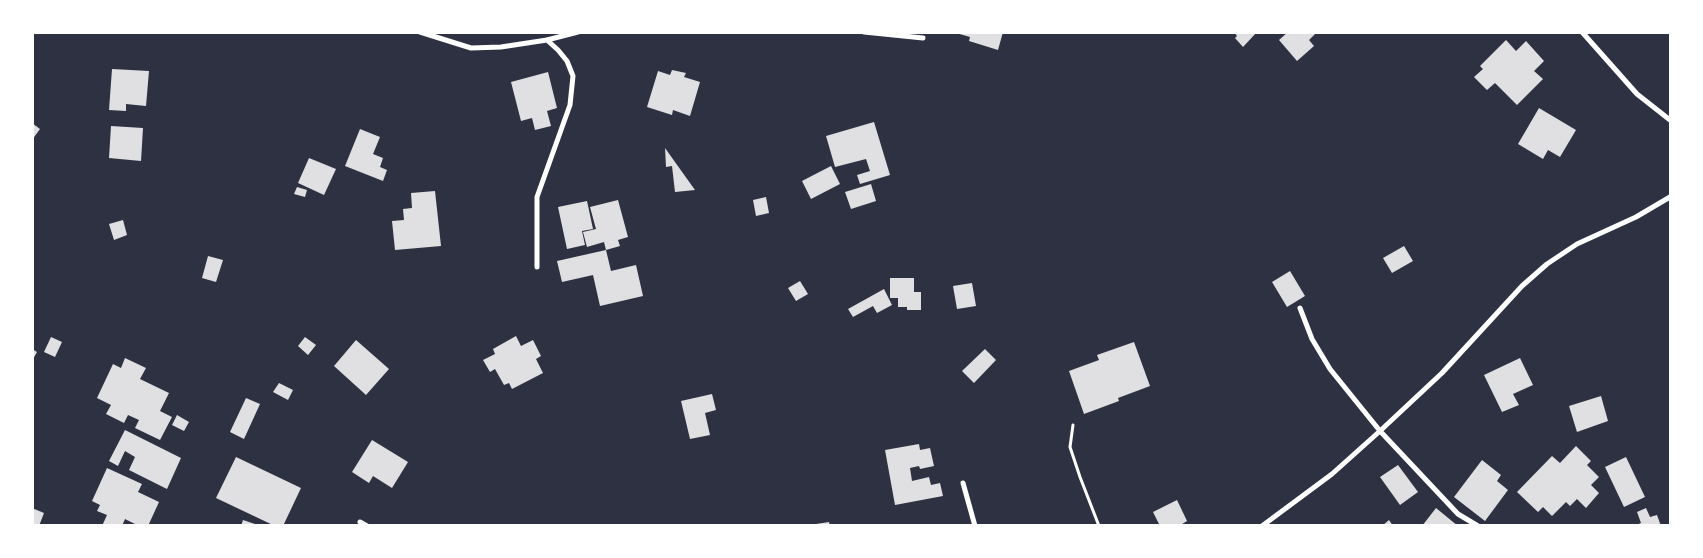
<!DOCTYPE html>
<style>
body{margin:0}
#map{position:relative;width:1703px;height:558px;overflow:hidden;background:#2d3142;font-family:Montserrat,sans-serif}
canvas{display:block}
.frame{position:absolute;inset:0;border:34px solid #fff;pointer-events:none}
</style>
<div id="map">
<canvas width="1703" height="558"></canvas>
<div class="frame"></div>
</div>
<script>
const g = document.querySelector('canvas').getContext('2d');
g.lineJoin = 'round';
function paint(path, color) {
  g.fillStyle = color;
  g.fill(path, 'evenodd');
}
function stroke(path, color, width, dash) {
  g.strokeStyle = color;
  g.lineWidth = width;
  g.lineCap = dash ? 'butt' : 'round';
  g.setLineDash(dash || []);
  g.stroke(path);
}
paint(new Path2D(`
 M1003 32 998 50 969 41 970 37 956 33Z
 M1234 32H1257L1243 47 1235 38 1237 36Z
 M1288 32H1314L1315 34 1309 40 1314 46 1297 61 1279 40Z
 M1506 40 1516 51 1526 41 1544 61 1534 71 1543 79 1517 105 1495 83 1487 90 1474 77 1483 69 1480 66Z
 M112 69 149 71 146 106 126 104V111L109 110Z
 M672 70 686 73 684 77 700 82 690 116 673 110 672 115 647 107 658 71 670 75Z
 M548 72 557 108 547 111 551 126 535 130 532 118 521 121 511 82Z
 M1539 108 1576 130 1560 157 1548 150 1543 159 1518 144Z
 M874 122 890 175 860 184 857 175 870 171 866 159 835 167 826 136Z
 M32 123 40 129 32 140Z
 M111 126 143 128 141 161 109 158Z
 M360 129 380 137 373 154 383 158 380 167 387 170 383 181 345 166Z
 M665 148 695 190 675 192 672 166 666 167Z
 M309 158 336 169 324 195 298 183Z
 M831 166 840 184 811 199 802 181Z
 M871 184 876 201 851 209 845 192Z
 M297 187 307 190 305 197 294 194Z
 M435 191 441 246 395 250 392 221 404 220 403 209 412 208 411 193Z
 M766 197 769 213 756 216 753 200Z
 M618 200 628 237 618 240 620 246 606 250 604 242 587 247 583 232 596 229 590 207Z
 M587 201 593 229 582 231 585 245 567 249 558 207Z
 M123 220 127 235 114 240 109 224Z
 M1404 246 1413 261 1392 273 1383 258Z
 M606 250 611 271 636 265 643 296 600 306 593 275 562 282 557 261Z
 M208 256 223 260 216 282 202 278Z
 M1290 271 1305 296 1287 307 1272 282Z
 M890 278H914V292H921V310H907V307H898V298H890Z
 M800 281 808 294 796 301 788 288Z
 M972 283 976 306 957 309 953 286Z
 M884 289 892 305 877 313 873 306 853 317 848 309Z
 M516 336 521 346 533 340 541 356 536 359 543 373 512 389 509 383 504 385 495 369 490 372 483 360 495 354 493 349Z
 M51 337 62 342 55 357 44 352Z
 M305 337 316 345 308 355 298 346Z
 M356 340 389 369 366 395 334 366Z
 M1134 342 1150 386 1118 398 1119 401 1084 414 1069 371 1099 360 1097 355Z
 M32 349 37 352 32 361Z
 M985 349 996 360 974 383 962 371Z
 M125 358 146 368 140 379 169 393 160 411 172 417 160 440 135 428 139 420 128 415 124 423 106 414 111 405 97 398 113 364 121 368Z
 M1520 358 1533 385 1513 394 1519 405 1502 412 1484 375Z
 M279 383 293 390 288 400 273 392Z
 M712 394 716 410 705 413 710 435 690 439 681 401Z
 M1601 396 1608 421 1577 432 1569 406Z
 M246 398 260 404 244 439 230 432Z
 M177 415 189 422 184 431 172 425Z
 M125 430 181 458 167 489 129 470 135 457 125 451 118 466 109 461Z
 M372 440 408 462 392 488 373 476 369 483 352 472Z
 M919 444 920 450 930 448 934 466 920 469 919 466 910 468 912 481 929 477 931 485 940 483 943 496 895 505 885 450Z
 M1576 446 1591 461 1587 465 1599 477 1591 485 1599 493 1586 508 1577 499 1570 506 1566 502 1552 516 1543 507 1538 512 1517 492 1552 456 1560 463Z
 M236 457 301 488 283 526H275L216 498Z
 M1626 457 1645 497 1624 507 1605 467Z
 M1482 460 1501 475 1497 481 1508 490 1485 521 1454 497Z
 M1398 465 1418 492 1400 505 1380 477Z
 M107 468 142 484 138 492 159 502 148 526H139L125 519 122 526H102L107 515 97 511 100 505 92 501Z
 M1177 500 1187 521 1179 526H1160L1153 512Z
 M32 508 44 513 39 526H32Z
 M1436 508 1458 526H1422Z
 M1646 508 1650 517 1657 515 1661 526H1634L1641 523 1637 512Z
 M243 520 258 525V526H241Z
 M1389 520 1393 526H1382Z
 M829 522 830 526H816V524Z`), '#e0e0e3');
stroke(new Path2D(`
 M1073 425 1070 447 1080 477 1099 526`), '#fff', 3);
stroke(new Path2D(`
 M420 32 471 48 501 47 547 40 578 32
 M864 32 923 38
 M1582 32 1637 94 1670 120
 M537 267V197L570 105 573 76 567 61 558 50 547 40
 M1300 308 1312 339 1330 369 1380 431 1458 514 1478 526
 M963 483 975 526
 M360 522 367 526
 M1262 526 1332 474 1380 431 1442 373 1522 286 1547 264 1577 244 1636 217 1670 197`), '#fff', 5);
</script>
